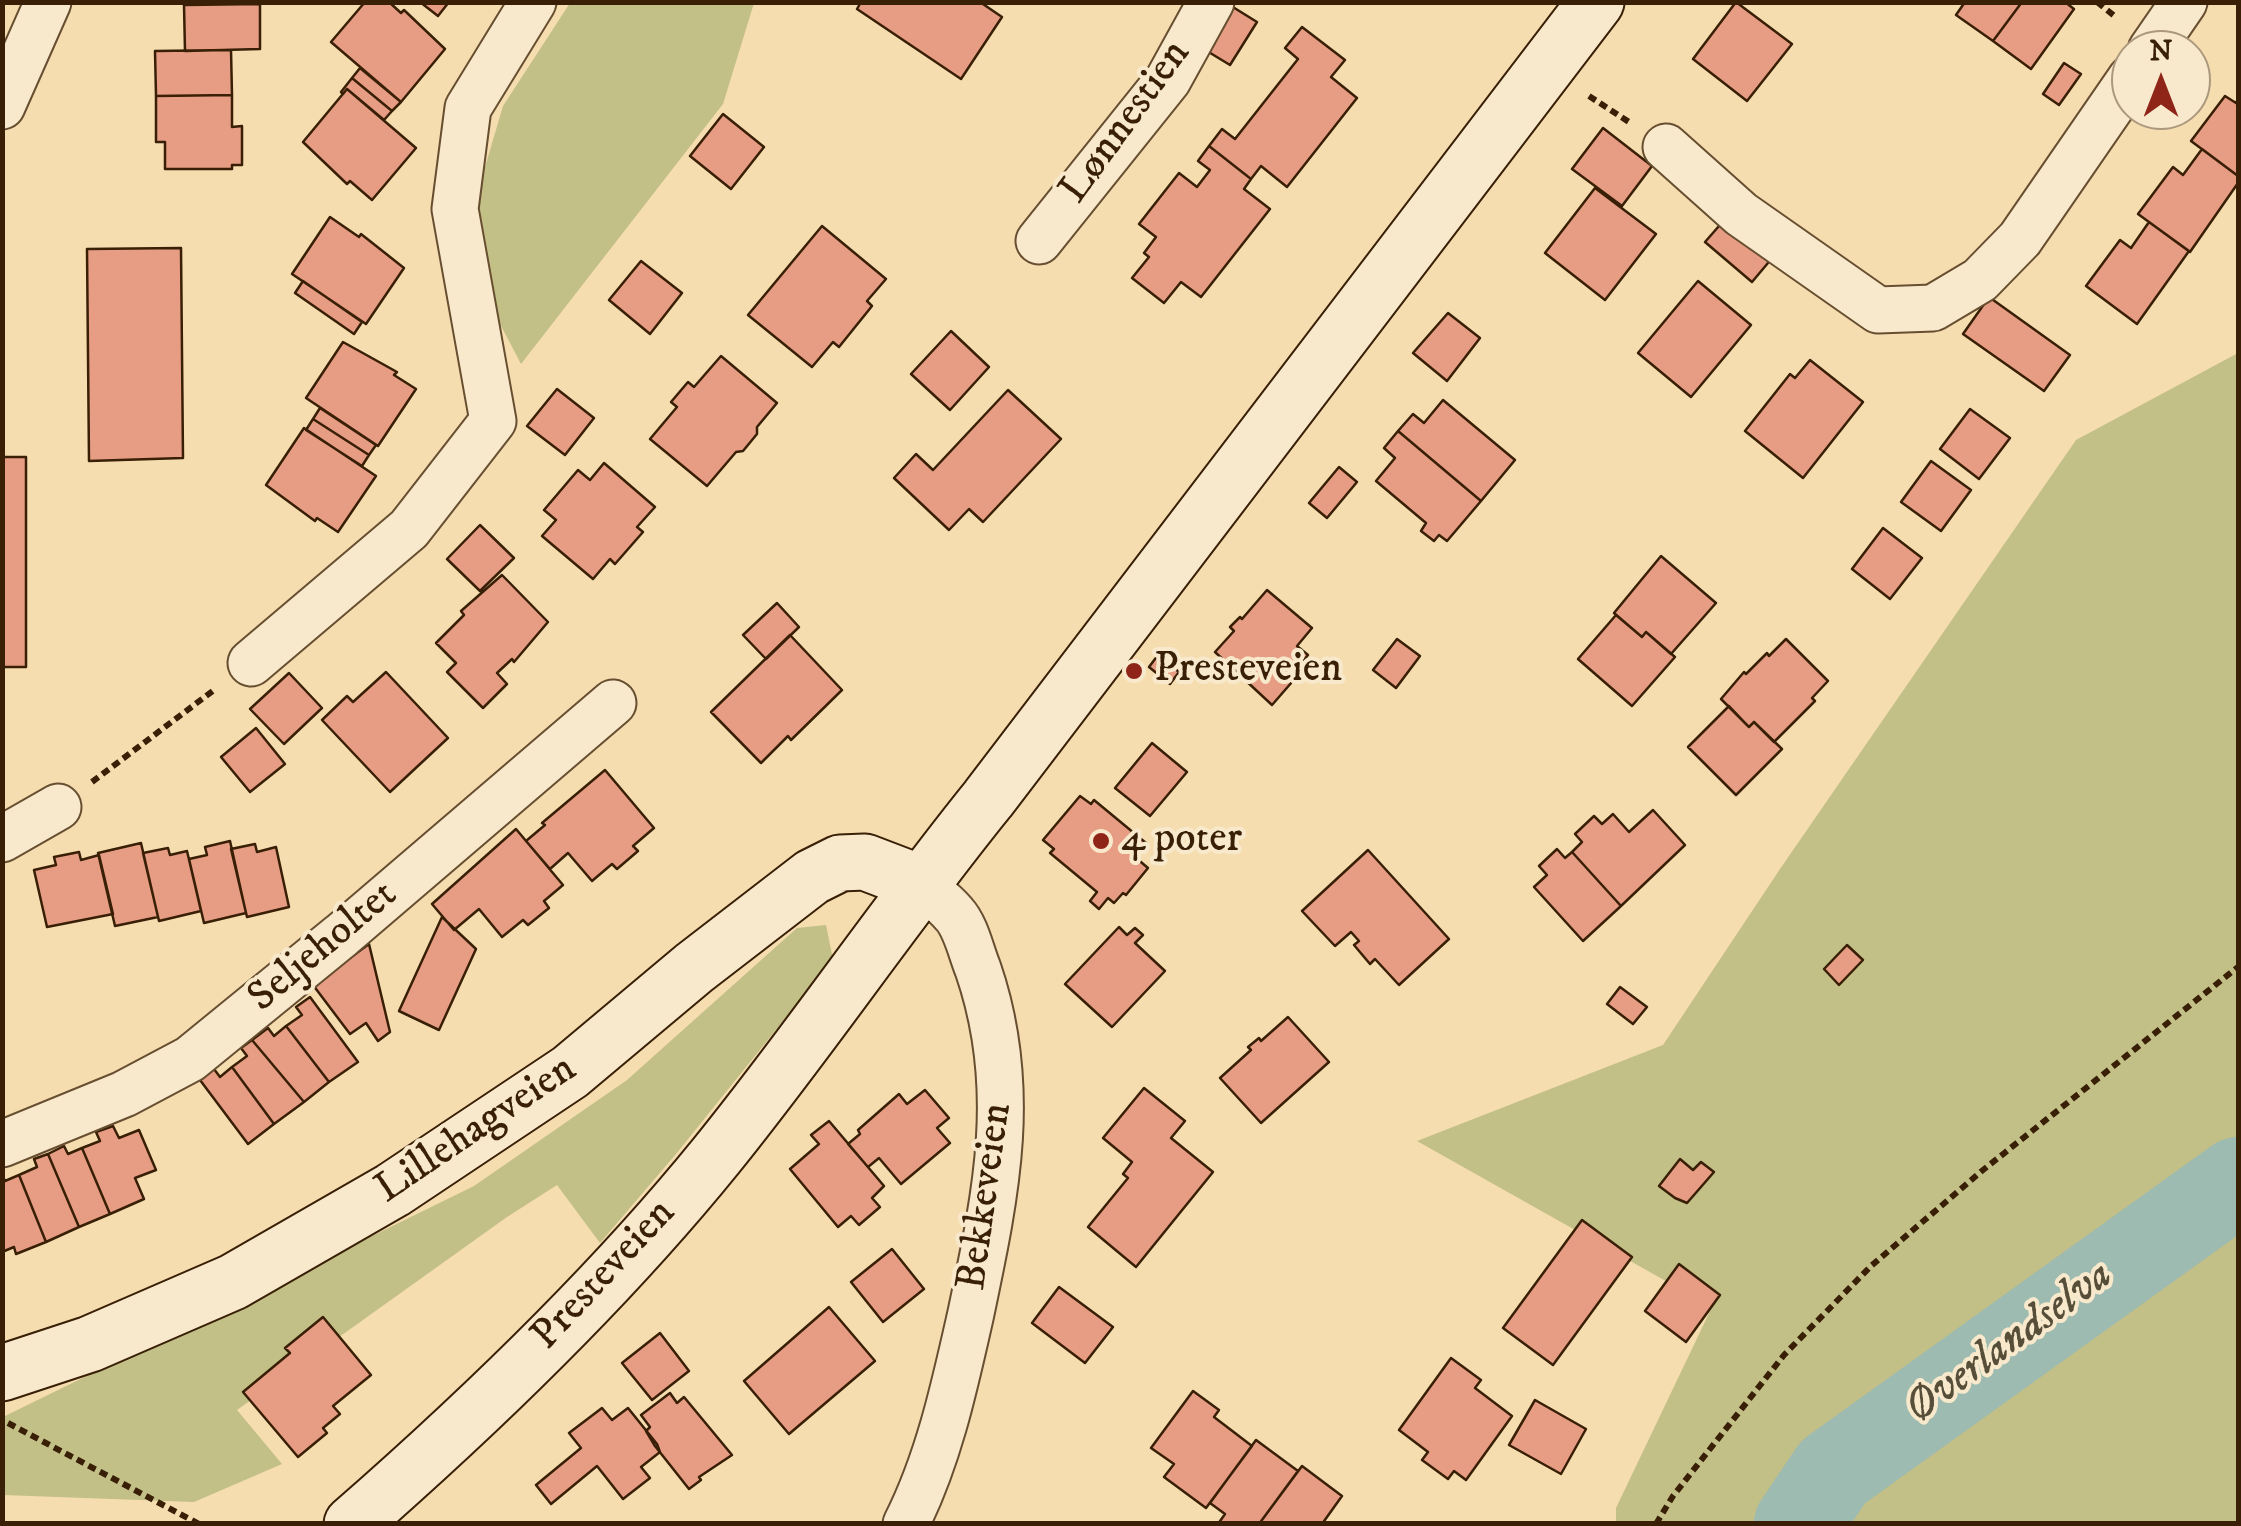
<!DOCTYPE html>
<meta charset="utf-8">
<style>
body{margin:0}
#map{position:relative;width:2241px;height:1526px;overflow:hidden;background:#f5ddb0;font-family:"IM FELL DW Pica",serif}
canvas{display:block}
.frame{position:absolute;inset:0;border:5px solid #381f06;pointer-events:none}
.north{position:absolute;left:2111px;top:30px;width:100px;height:100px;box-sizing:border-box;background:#f8e9cc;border:2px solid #ab987d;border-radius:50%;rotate:0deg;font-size:28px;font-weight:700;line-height:40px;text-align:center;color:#381f06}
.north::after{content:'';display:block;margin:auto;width:35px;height:45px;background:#8f2418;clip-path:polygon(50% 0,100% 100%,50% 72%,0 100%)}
</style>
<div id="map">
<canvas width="2241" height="1526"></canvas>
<div class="frame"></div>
<div class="north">N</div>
</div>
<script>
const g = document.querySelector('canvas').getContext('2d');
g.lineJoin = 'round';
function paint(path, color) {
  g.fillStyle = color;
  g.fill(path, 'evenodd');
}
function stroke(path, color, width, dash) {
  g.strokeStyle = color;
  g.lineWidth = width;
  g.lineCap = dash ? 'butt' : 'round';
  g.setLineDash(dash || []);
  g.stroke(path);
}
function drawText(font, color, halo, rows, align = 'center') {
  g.font = font + ' "IM FELL DW Pica",serif';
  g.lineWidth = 8;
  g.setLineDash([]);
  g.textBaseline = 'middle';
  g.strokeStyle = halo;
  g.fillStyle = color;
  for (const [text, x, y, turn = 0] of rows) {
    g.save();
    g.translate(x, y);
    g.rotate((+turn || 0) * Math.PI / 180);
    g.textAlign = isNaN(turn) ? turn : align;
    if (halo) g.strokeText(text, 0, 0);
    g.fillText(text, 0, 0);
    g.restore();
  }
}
paint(new Path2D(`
 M570 3H754L723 104 521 364 488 301 475 201 503 106Z
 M2238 353V1523H1616V1508L1712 1307 1417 1141 1663 1045 1780 869 2076 440Z
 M826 925 833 959 676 1154 600 1243 557 1185 507 1217 237 1410 282 1464 194 1502 3 1495V1417L474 1186 627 1080 797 928Z`), '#c2bf87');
stroke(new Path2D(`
 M1798 1524 1833 1472 2238 1181`), '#9dbbb0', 88);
const building = new Path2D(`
 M184 2H260V4L184 5Z
 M365 2H389L401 13 404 10 445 49 401 102 331 42Z
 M420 2H449L438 16Z
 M861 2H980L1002 17 961 79 857 9Z
 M1736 2 1792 44 1747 101 1693 59Z
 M1965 2H2022L1993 41 1956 15Z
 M2022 2H2065L2074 9 2031 69 1993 41Z
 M260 4V49L185 51 184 5Z
 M1228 4 1257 22 1230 65 1202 48Z
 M1302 27 1345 60 1331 77 1357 98 1287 187 1261 166 1251 179 1209 146 1222 129 1235 139 1298 59 1285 48Z
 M231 50 232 95 156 96 155 51Z
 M2064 63 2081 74 2059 105 2043 94Z
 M360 68 401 102 392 111 352 78Z
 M352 78 392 111 384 120 347 89 343 94 341 92Z
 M347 89 416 148 372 200 350 181 347 184 303 142Z
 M232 95V127L242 126V165H232V169H165V142H156V96Z
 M2225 96 2236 103 2238 99V176L2191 141Z
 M723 114 764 147 731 189 690 156Z
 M1603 128 1652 166 1622 206 1572 169Z
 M1209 146 1251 179 1244 189 1270 209 1201 297 1181 282 1164 303 1132 278 1149 257 1144 253 1156 237 1139 224 1179 173 1197 187 1210 170 1198 161Z
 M2202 149 2238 176V183L2190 252 2138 214 2173 167 2183 175Z
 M1595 188 1656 234 1605 300 1545 253Z
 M330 217 359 237 361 234 404 268 366 324 292 274Z
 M1726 218 1773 257 1752 282 1705 242Z
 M2149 222 2189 251 2137 324 2086 286 2120 240 2131 248Z
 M822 226 886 279 867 301 872 306 839 347 833 342 812 367 748 315Z
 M181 248 183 458 89 461 87 249Z
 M641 261 682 293 650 334 609 300Z
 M303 281 362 322 354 334 295 293Z
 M1698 281 1751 325 1691 397 1638 353Z
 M1989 297 2070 355 2044 391 1963 334Z
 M1448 313 1480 338 1447 381 1413 353Z
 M951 331 989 367 950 410 911 374Z
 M343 342 397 372 394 375 416 389 378 446 306 398Z
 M721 356 777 403 757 427V434L743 451 736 452 707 486 650 439 677 407 671 402 688 382 694 387Z
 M1810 360 1863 402 1803 478 1745 431 1790 374 1795 378Z
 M557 389 594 418 565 455 527 426Z
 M1008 390 1061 439 983 522 969 509 949 530 894 478 916 454 933 470Z
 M1443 400 1515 460 1481 501 1398 431 1413 414 1424 423Z
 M320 408 376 445 369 455 313 419Z
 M1970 409 2010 438 1979 479 1940 449Z
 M313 419 369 455 362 466 306 430Z
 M304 428 376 476 338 532 317 518 315 521 266 485Z
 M1398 431 1481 501 1447 541 1439 535 1434 541 1421 531 1426 523 1376 481 1395 458 1384 448Z
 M2 457H26V667H2Z
 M1931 461 1971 490 1941 531 1901 502Z
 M604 463 655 507 637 527 643 532 615 564 610 559 593 579 542 536 556 520 544 510 578 470 590 480Z
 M1339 467 1357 482 1327 518 1309 503Z
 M480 525 514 558 480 591 447 559Z
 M1883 528 1922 558 1890 599 1852 569Z
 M1661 556 1716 603 1671 654 1646 632 1642 637 1614 613Z
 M502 575 548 622 514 662 512 659 497 673 507 684 483 708 447 672 456 663 436 643 464 615 461 611Z
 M1267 590 1312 628 1297 646 1308 655 1288 679 1292 682 1272 705 1215 652 1234 631 1230 627 1240 617 1242 619Z
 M777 603 799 627 766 659 743 635Z
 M1616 615 1642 637 1646 632 1675 657 1632 706 1578 659Z
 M790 635 842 690 791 740 788 736 761 763 711 712Z
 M1397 639 1420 656 1396 688 1373 670Z
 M1786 639 1828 681 1812 698 1815 701 1774 742 1754 722 1749 727 1721 699 1744 672 1746 674 1767 653 1769 656Z
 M1158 655 1179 672 1170 684 1149 667Z
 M386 672 448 738 390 792 322 720 347 696 353 702Z
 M289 673 322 708 284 744 250 709Z
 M1729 706 1749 727 1754 722 1782 749 1736 795 1688 747Z
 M256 728 285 764 250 792 221 757Z
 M1152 743 1187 772 1150 816 1115 788Z
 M605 770 654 828 633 846 638 851 617 869 612 864 592 881 568 853 550 869 526 841 545 825 542 823Z
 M1080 796 1091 804 1094 800 1146 843 1135 857 1148 868 1126 895 1123 893 1114 903 1108 898 1099 909 1090 901 1097 892 1050 853 1054 849 1043 840Z
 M1653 810 1685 845 1621 906 1572 852 1582 842 1575 834 1594 816 1602 824 1613 814 1629 832Z
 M516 829 563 885 544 901 549 908 528 925 523 920 502 937 479 909 454 930 432 904Z
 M230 841 246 913 204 923 189 859 207 855 205 847Z
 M141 843 158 917 115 926 98 853Z
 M255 844 257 852 276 847 289 907 247 917 231 849Z
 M168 848 170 855 187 851 201 911 159 921 143 853Z
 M1557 849 1565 858 1572 852 1621 906 1583 941 1534 887 1547 875 1539 866Z
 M1368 850 1449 939 1399 985 1375 959 1370 964 1354 945 1359 941 1351 932 1335 946 1302 911Z
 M79 852 81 860 99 855 113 914 47 927 34 870 56 865 54 857Z
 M442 917 476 949 439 1030 399 1011Z
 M1119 927 1127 935 1135 928 1143 935 1135 943 1165 971 1112 1027 1065 984Z
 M369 944 390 1032 378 1041 366 1023 350 1034 313 985Z
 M1847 945 1863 960 1839 985 1824 969Z
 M1620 987 1647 1007 1633 1024 1607 1004Z
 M310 997 358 1062 329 1082 286 1026 302 1015 296 1007Z
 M1288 1017 1329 1062 1261 1123 1220 1078 1251 1050 1248 1047 1259 1038 1261 1041Z
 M286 1026 329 1082 304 1102 252 1040 268 1028 274 1036Z
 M252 1040 304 1102 274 1124 232 1067 247 1056 241 1048Z
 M232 1067 274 1124 248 1144 200 1080 214 1069 220 1077Z
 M1144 1088 1185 1121 1171 1138 1213 1172 1136 1267 1088 1227 1128 1178 1123 1174 1132 1162 1103 1138Z
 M925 1090 949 1118 937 1128 950 1143 901 1184 879 1158 868 1167 848 1144 860 1134 858 1130 899 1094 907 1104Z
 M829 1121 884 1186 872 1198 880 1207 859 1225 851 1216 838 1227 790 1169 819 1144 811 1135Z
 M113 1126 119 1138 139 1130 156 1170 135 1178 144 1199 110 1214 82 1148 100 1141 96 1132Z
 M64 1146 68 1154 82 1148 110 1214 79 1227 48 1154Z
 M48 1154 79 1227 46 1242 19 1175 37 1167 34 1159Z
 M1680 1159 1693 1170 1701 1162 1714 1172 1687 1203 1675 1198 1659 1186Z
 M2 1175 5 1181 19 1175 46 1242 16 1254 14 1247 2 1252Z
 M1582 1220 1632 1257 1553 1365 1503 1328Z
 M892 1249 924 1289 883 1322 851 1282Z
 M1679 1264 1720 1295 1686 1342 1645 1311Z
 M1059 1287 1113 1327 1085 1363 1032 1323Z
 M829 1307 875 1361 789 1434 744 1381Z
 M323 1317 371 1375 333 1406 340 1414 323 1428 327 1433 298 1457 243 1392 290 1353 285 1348Z
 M660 1333 689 1371 652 1400 622 1363Z
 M1451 1358 1481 1380 1475 1388 1512 1416 1466 1480 1454 1471 1448 1479 1422 1460 1428 1452 1399 1430Z
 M1193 1391 1219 1410 1214 1417 1252 1446 1206 1508 1164 1477 1174 1464 1151 1448Z
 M670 1393 677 1403 684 1397 732 1455 699 1477 701 1480 689 1489 655 1446 646 1431 650 1427 641 1415Z
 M1535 1400 1586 1429 1561 1474 1509 1445Z
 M602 1408 612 1420 628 1408 657 1444 660 1452 641 1467 650 1478 623 1499 597 1466 551 1504 536 1485 581 1448 569 1433Z
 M1256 1440 1298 1471 1259 1524H1218L1225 1514 1210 1503Z
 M1302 1466 1342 1496 1322 1524H1259Z`);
paint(building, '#e69d83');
stroke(building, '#381f06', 2.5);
const street = new Path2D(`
 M2151 50 2184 2
 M2 106 48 2
 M1666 147 1741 214 1878 310 1933 308 1980 280 2020 239 2131 78
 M1039 241 1168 80 1211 2
 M251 663 409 529 493 421 455 209 468 108 533 2
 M2 839 58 807
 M2 1144 124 1094 190 1059 342 935 613 703
 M906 1524C939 1459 955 1384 971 1313 996 1194 1019 1088 978 969 971 952 966 927 954 914 944 902 931 893 920 883`);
const secondary = new Path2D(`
 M2 1373 90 1344 233 1282 393 1190 570 1072 694 968 812 877 840 863 865 862 920 883
 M352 1524C480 1412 609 1288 716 1156 810 1040 894 915 988 799L1596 2`);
stroke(street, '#674e30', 49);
stroke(secondary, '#381f06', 59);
stroke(new Path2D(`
 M2097 2 2117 18
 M1589 96 1629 122
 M92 782 214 690
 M8 1423 199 1524
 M1656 1524 1673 1496 1784 1355 1871 1266 1983 1170 2238 967`), '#381f06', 6, [8, 5]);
stroke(street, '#f8e9cc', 45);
stroke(secondary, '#f8e9cc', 55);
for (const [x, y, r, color] of [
 [1134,671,10,"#8f2418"],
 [1101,841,10,"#8f2418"]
]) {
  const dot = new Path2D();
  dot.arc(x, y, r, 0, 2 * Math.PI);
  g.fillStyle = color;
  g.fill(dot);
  stroke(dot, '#f8e9cc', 4);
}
drawText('42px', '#381f06', '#f8e9cc', [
 ["Lønnestien",1127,123,-54],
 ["Seljeholtet",324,948,-40],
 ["Lillehagveien",477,1131,-34],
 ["Bekkeveien",987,1197,-82],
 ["Presteveien",605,1276,-47]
]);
drawText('42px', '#381f06', '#f8e9cc', [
 ["Presteveien",1154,671],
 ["4 poter",1121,841]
], 'left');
drawText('italic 45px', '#564e39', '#f8e9cc', [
 ["Øverlandselva",2010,1344,-36]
]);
</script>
